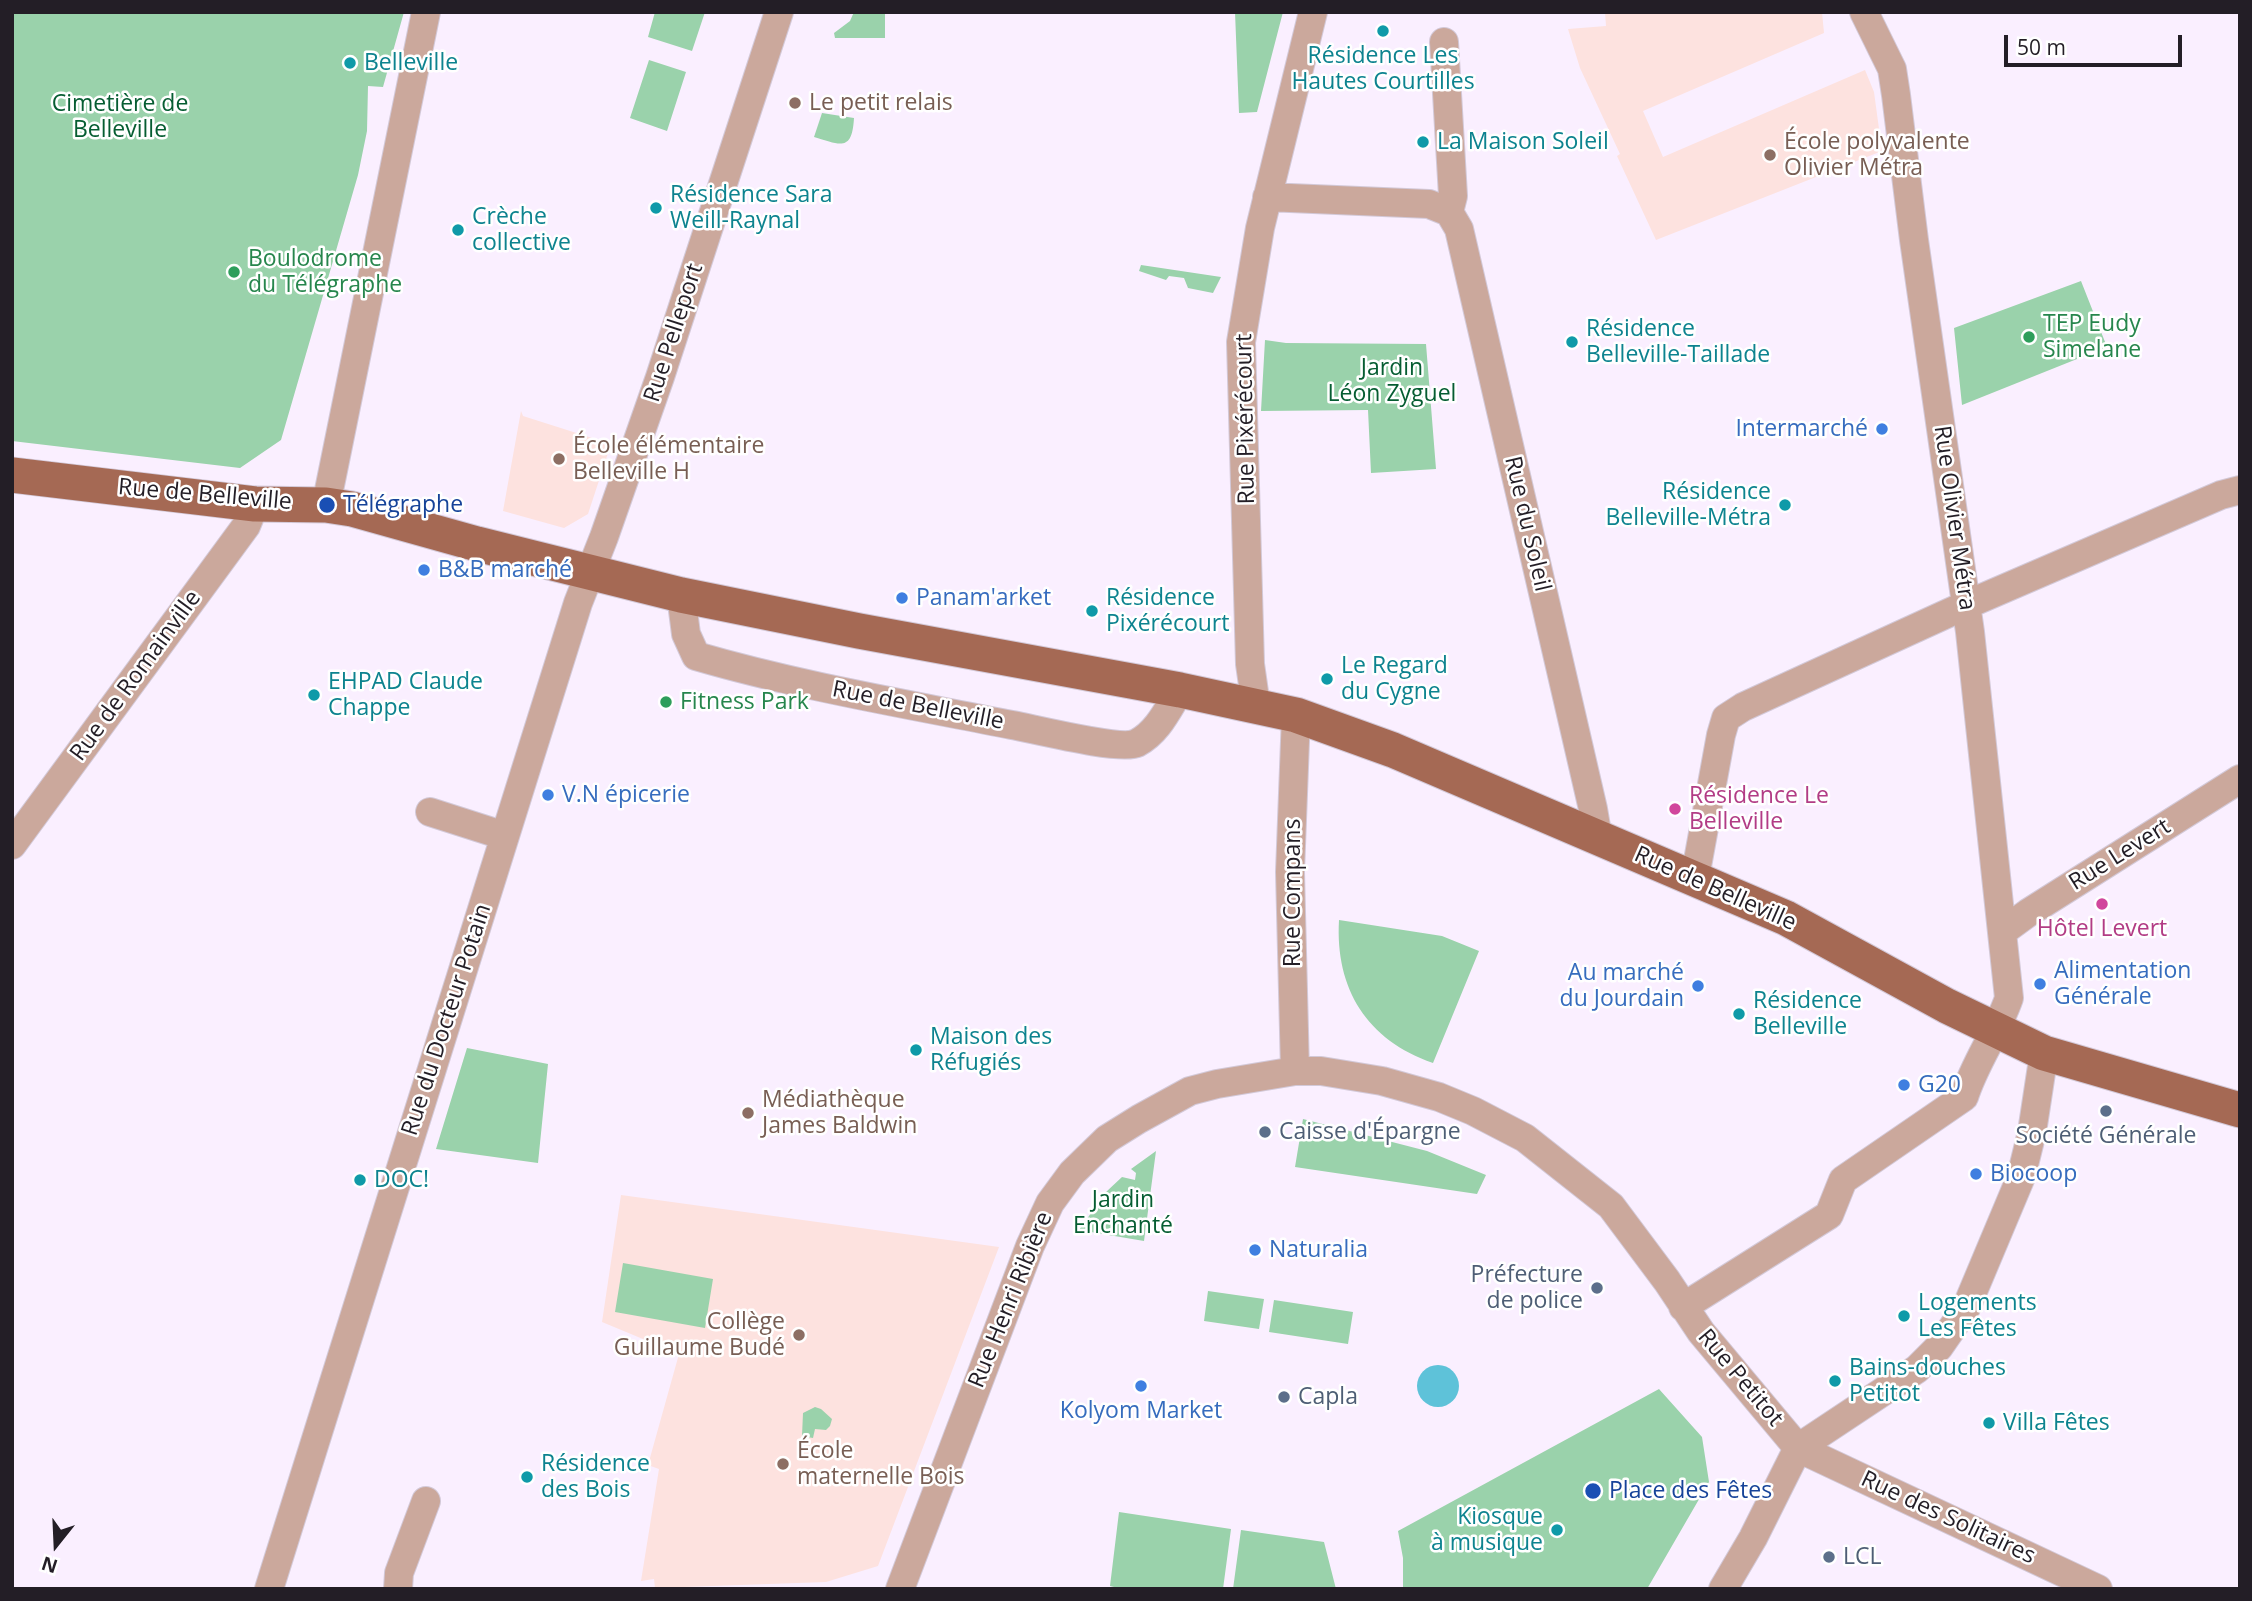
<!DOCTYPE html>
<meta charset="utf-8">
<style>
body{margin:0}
#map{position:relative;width:2252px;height:1601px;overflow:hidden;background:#faefff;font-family:"Open Sans",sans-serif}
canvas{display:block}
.frame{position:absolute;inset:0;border:14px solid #231e26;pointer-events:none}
.north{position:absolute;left:21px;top:1510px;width:70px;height:70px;-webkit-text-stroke:5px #fff;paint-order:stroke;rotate:198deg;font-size:19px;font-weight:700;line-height:28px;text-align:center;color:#231e26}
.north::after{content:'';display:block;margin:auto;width:24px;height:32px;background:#231e26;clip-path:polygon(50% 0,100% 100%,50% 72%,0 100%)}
.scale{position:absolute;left:2004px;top:35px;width:178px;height:32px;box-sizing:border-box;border:4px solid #231e26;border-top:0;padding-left:9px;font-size:21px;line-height:24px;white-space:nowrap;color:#231e26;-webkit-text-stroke:5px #fff;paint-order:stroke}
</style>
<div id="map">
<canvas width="2252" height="1601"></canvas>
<div class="frame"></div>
<div class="north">N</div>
<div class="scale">50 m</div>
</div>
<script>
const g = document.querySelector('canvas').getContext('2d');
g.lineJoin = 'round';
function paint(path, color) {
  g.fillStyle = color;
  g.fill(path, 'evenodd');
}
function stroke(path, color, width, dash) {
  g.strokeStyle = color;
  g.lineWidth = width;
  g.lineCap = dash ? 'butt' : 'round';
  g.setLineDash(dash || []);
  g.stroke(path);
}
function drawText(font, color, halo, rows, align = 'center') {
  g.font = font + ' "Open Sans",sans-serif';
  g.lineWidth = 5;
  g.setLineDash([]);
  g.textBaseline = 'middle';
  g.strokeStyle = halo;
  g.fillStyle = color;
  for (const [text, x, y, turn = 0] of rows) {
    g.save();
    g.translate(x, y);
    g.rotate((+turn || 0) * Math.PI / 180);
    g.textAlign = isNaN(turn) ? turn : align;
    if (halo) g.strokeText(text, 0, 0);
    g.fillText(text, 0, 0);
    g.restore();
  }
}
paint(new Path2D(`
 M1605 12H1822L1824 33 1643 111 1663 157 1865 70 1874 92 1882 151 1656 240 1617 156 1620 154 1580 68 1568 29 1606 26Z
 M521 411 523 416 611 444 588 514 564 528 503 511Z
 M621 1195 999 1247 878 1566 826 1582 655 1588 654 1579 641 1581 659 1469 648 1465 679 1354 602 1322Z`), '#fde2df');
paint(new Path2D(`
 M12 12H404L383 87 368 86 367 131 358 175 281 440 240 468 12 441Z
 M655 12H705L692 51 648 37Z
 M854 12H885V38H835L834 33 850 21Z
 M1235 12H1283L1257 112 1239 113Z
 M649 60 686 72 667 131 630 118Z
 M822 113 854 118C852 152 841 145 814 137Z
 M1141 265 1221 277 1213 293 1188 288 1184 278 1169 276 1166 280 1139 271Z
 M2081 281 2107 347 1962 405 1954 328Z
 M1265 340 1286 343 1426 344 1436 469 1371 473 1368 410 1261 411Z
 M1339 920 1442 936 1479 951 1433 1063C1367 1040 1335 989 1339 920Z
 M467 1048 548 1064 538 1163 436 1149Z
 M1303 1119 1427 1151 1486 1175 1477 1194 1295 1167Z
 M1156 1151 1144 1241 1079 1230 1106 1192 1122 1177 1135 1180 1136 1173 1131 1169Z
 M623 1263 713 1279 705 1328 615 1312Z
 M1208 1291 1264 1299 1259 1329 1204 1321Z
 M1274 1300 1353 1312 1348 1344 1269 1332Z
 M1659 1389 1702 1437 1709 1482 1647 1589H1403V1558L1398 1531Z
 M815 1407 821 1409 832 1419 830 1426 826 1430 815 1429 813 1438 802 1436 803 1413Z
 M1119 1512 1231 1529 1223 1589H1122L1110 1586Z
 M1241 1530 1324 1542 1336 1589H1233Z`), '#9ad2ab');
paint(new Path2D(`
 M1417 1386a21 21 0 1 1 42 0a21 21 0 1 1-42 0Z`), '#5ec2d9');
const minor = new Path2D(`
 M1444 42 1453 196 1449 212
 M1267 197 1429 204 1449 212 1459 229 1593 809 1598 838
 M326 505 426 12
 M681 595 686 634 696 656C799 686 906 704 1012 725 1034 729 1121 751 1137 743 1158 732 1168 709 1180 690
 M1256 706 1250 664 1241 342 1260 228 1313 12
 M430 812 505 836
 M12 845 246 526 255 504
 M1695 877 1721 735 1726 718 1743 707 1966 605 2221 495 2240 490
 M2002 932 2028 913 2240 779
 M1295 1071 1290 872 1296 715
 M1683 1307 1829 1215 1843 1180 1964 1097C1975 1062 1997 1033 2009 998L1970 632 1914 240 1896 95 1892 69 1864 12
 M269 1589 578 603 604 537 660 377 779 12
 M398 1589 399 1573 426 1501
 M900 1589 1030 1246 1050 1203 1072 1173 1107 1139 1139 1119 1190 1091 1217 1084 1295 1071H1321L1382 1081 1439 1097 1473 1111 1525 1138 1611 1206 1667 1281 1701 1332 1798 1448 2098 1589
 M1723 1589 1753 1538 1798 1448 1917 1369 1939 1347 1966 1308 2021 1177 2032 1132 2044 1053`);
const major = new Path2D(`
 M12 475 255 504 326 505 352 509 477 544 681 595 859 631 1180 690 1296 715 1393 750 1786 918 1947 1006 2044 1053 2240 1110`);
stroke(minor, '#d3c9d8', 30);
stroke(major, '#d3c9d8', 37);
stroke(minor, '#cba89c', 28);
stroke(major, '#a56954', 35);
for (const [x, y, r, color] of [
 [1383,31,7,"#0f9aa8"],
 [350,63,7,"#0f9aa8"],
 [795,103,7,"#8d6e63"],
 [1423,142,7,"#0f9aa8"],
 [1770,155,7,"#8d6e63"],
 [656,208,7,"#0f9aa8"],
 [458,230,7,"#0f9aa8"],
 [234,272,7,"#2e9e5b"],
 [2029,337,7,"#2e9e5b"],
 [1572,342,7,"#0f9aa8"],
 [1882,429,7,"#3f7fe0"],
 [559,459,7,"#8d6e63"],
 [327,505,9,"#1a4fb4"],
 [1785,505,7,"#0f9aa8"],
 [424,570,7,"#3f7fe0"],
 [902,598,7,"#3f7fe0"],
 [1092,611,7,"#0f9aa8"],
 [1327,679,7,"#0f9aa8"],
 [314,695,7,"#0f9aa8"],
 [666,702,7,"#2e9e5b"],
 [548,795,7,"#3f7fe0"],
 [1675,809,7,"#d1479c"],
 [2102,904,7,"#d1479c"],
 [2040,984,7,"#3f7fe0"],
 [1698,986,7,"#3f7fe0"],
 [1739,1014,7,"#0f9aa8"],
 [916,1050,7,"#0f9aa8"],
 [1904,1085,7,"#3f7fe0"],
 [2106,1111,7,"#5c6f8a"],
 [748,1113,7,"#8d6e63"],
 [1265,1132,7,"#5c6f8a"],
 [1976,1174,7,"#3f7fe0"],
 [360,1180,7,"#0f9aa8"],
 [1255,1250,7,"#3f7fe0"],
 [1597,1288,7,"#5c6f8a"],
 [1904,1316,7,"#0f9aa8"],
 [799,1335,7,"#8d6e63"],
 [1835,1381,7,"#0f9aa8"],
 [1141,1386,7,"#3f7fe0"],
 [1284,1397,7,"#5c6f8a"],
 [1989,1423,7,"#0f9aa8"],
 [783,1464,7,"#8d6e63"],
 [527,1477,7,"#0f9aa8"],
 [1593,1491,9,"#1a4fb4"],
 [1557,1530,7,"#0f9aa8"],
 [1829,1557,7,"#5c6f8a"]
]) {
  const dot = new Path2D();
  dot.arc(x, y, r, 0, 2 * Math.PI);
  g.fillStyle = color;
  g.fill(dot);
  stroke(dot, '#fff', 2.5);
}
drawText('23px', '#0d838f', '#fff', [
 ["Résidence Les",1383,56,"center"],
 ["Hautes Courtilles",1383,82,"center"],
 ["Belleville",364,63],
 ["La Maison Soleil",1437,142],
 ["Résidence Sara",670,195],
 ["Weill-Raynal",670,221],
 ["Crèche",472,217],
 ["collective",472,243],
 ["Résidence",1586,329],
 ["Belleville-Taillade",1586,355],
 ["Résidence",1771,492,"right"],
 ["Belleville-Métra",1771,518,"right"],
 ["Résidence",1106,598],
 ["Pixérécourt",1106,624],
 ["Le Regard",1341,666],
 ["du Cygne",1341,692],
 ["EHPAD Claude",328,682],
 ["Chappe",328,708],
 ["Résidence",1753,1001],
 ["Belleville",1753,1027],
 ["Maison des",930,1037],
 ["Réfugiés",930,1063],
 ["DOC!",374,1180],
 ["Logements",1918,1303],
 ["Les Fêtes",1918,1329],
 ["Bains-douches",1849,1368],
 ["Petitot",1849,1394],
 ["Villa Fêtes",2003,1423],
 ["Résidence",541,1464],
 ["des Bois",541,1490],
 ["Kiosque",1543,1517,"right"],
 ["à musique",1543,1543,"right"]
], 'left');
drawText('23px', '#785e54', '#fff', [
 ["Le petit relais",809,103],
 ["École polyvalente",1784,142],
 ["Olivier Métra",1784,168],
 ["École élémentaire",573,446],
 ["Belleville H",573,472],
 ["Médiathèque",762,1100],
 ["James Baldwin",762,1126],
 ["Collège",785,1322,"right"],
 ["Guillaume Budé",785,1348,"right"],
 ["École",797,1451],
 ["maternelle Bois",797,1477]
], 'left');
drawText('23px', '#065d32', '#fff', [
 ["Cimetière de",120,104],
 ["Belleville",120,130],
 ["Jardin",1392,368],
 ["Léon Zyguel",1392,394],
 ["Jardin",1123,1200],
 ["Enchanté",1123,1226]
]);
drawText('23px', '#27864d', '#fff', [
 ["Boulodrome",248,259],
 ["du Télégraphe",248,285],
 ["TEP Eudy",2043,324],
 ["Simelane",2043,350],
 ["Fitness Park",680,702]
], 'left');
drawText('23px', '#231e26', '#fff', [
 ["Rue Pelleport",674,333,-72],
 ["Rue Pixérécourt",1246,419,-91],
 ["Rue de Belleville",205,495,5],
 ["Rue Olivier Métra",1954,518,82],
 ["Rue du Soleil",1527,524,77],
 ["Rue de Romainville",136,676,-54],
 ["Rue de Belleville",918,706,11],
 ["Rue Levert",2120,855,-32],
 ["Rue de Belleville",1715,889,24],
 ["Rue Compans",1293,893,-90],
 ["Rue du Docteur Potain",447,1020,-72],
 ["Rue Henri Ribière",1011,1300,-68],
 ["Rue Petitot",1740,1378,50],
 ["Rue des Solitaires",1948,1518,25]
]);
drawText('23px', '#366cbe', '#fff', [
 ["Intermarché",1868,429,"right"],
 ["B&B marché",438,570],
 ["Panam'arket",916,598],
 ["V.N épicerie",562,795],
 ["Alimentation",2054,971],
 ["Générale",2054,997],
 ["Au marché",1684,973,"right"],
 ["du Jourdain",1684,999,"right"],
 ["G20",1918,1085],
 ["Biocoop",1990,1174],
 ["Naturalia",1269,1250],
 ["Kolyom Market",1141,1411,"center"]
], 'left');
drawText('23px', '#164399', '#fff', [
 ["Télégraphe",343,505],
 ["Place des Fêtes",1609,1491]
], 'left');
drawText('23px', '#b23c85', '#fff', [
 ["Résidence Le",1689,796],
 ["Belleville",1689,822],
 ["Hôtel Levert",2102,929,"center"]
], 'left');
drawText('23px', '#4e5e75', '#fff', [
 ["Caisse d'Épargne",1279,1132],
 ["Société Générale",2106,1136,"center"],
 ["Préfecture",1583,1275,"right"],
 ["de police",1583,1301,"right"],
 ["Capla",1298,1397],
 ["LCL",1843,1557]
], 'left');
</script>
